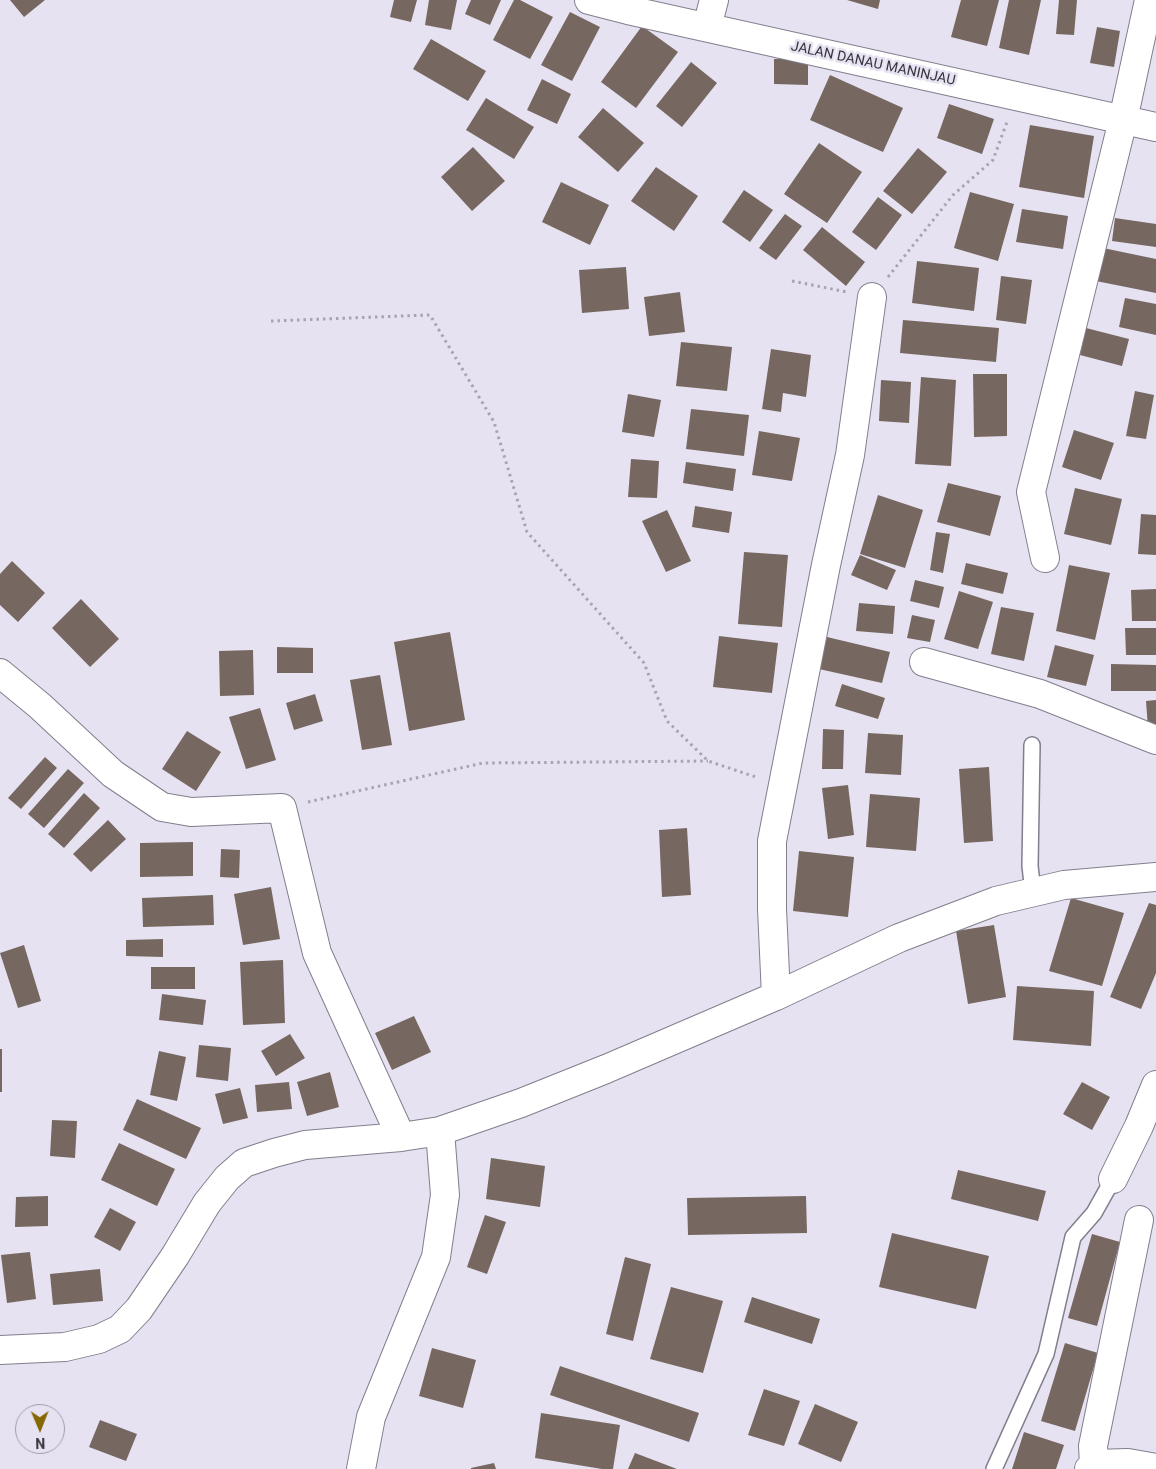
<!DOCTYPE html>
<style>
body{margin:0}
#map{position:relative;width:1156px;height:1469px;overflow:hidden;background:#e7e2f2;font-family:Roboto,sans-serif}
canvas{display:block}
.north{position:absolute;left:15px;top:1404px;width:50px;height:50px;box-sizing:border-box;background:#e7e2f2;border:1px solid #a19da9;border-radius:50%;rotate:179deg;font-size:14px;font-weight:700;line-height:20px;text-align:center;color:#37353b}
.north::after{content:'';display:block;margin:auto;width:18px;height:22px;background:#856802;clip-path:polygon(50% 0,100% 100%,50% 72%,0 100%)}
</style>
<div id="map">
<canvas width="1156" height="1469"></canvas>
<div class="north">N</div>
</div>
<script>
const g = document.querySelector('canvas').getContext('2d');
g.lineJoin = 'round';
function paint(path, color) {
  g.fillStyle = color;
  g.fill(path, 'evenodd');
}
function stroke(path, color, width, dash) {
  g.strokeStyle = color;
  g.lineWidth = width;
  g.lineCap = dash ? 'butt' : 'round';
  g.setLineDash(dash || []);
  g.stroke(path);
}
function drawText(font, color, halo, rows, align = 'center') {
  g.font = font + ' Roboto,sans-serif';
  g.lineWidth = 5;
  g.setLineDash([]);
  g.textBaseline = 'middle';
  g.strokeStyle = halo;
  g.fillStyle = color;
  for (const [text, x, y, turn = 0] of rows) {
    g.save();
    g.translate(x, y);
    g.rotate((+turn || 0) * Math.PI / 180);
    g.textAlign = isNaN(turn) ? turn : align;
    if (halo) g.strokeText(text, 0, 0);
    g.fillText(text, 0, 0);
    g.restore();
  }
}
paint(new Path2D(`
 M10 0H45L24 17Z
 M394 0H417L411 22 390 17Z
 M429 0H457L451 30 425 25Z
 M471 0H501L490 25 465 14Z
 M514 0H520L553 17 530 59 493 40Z
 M847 0H880L878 9Z
 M961 0H999L987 46 951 37Z
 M1009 0H1041L1029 55 999 48Z
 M1059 0H1077L1074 35 1056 34Z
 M570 12 600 27 572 81 541 65Z
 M642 26 678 52 636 108 601 82Z
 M1097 27 1120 31 1114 67 1090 63Z
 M431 39 486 71 468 101 413 69Z
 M774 59H808V85L774 84Z
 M691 62 717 83 682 127 656 106Z
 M830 75 903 108 883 152 810 120Z
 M542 79 571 94 557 124 527 110Z
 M486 98 534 127 514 159 466 130Z
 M949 104 994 119 982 154 937 138Z
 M603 108 644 143 618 172 578 137Z
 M1030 125 1094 136 1084 198 1019 187Z
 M819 143 862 172 827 223 784 194Z
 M473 147 505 181 472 211 441 177Z
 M918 148 947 172 912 214 883 191Z
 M656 167 698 196 674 231 631 201Z
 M561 182 609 205 590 245 542 222Z
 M744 190 773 210 750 242 722 222Z
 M970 192 1014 204 998 261 954 248Z
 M878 197 902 215 876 250 852 232Z
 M1022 209 1068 216 1063 249 1016 242Z
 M785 214 802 226 776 260 759 248Z
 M1115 218 1156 224V247L1112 241Z
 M822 227 865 262 846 286 803 250Z
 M1103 248 1156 259V293L1096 281Z
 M917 261 979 268 974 311 912 303Z
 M626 267 629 309 582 313 579 270Z
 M1001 276 1032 280 1026 324 996 320Z
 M680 292 685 332 649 336 644 297Z
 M1125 298 1156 304V335L1119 327Z
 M903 320 999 328 996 362 900 353Z
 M1086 328 1129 339 1122 366 1080 355Z
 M681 342 732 347 727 391 676 386Z
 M771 349 811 355 806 397 783 393 781 412 762 409Z
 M973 374H1007V436L974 437Z
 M921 377 956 380 951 466 915 464Z
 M881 380 911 382 909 423 879 421Z
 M1135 391 1154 395 1146 439 1126 436Z
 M628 394 661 400 654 437 622 432Z
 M691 409 749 415 744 456 686 449Z
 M1074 430 1114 443 1101 480 1062 467Z
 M759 431 800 438 792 481 752 475Z
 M631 459 659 461 657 498 628 497Z
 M686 462 736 469 733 491 683 483Z
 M948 483 1001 496 990 536 937 522Z
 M1075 488 1122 499 1111 545 1064 534Z
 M878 495 923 510 905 568 860 554Z
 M695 506 732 512 729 533 692 527Z
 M667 510 691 561 666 572 642 521Z
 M1141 514 1156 515V555L1138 554Z
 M936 532 950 534 943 573 930 570Z
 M744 552 788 555 782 627 738 624Z
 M860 555 896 570 887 590 851 575Z
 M12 561 45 593 18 622 0 605V574Z
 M966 563 1008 573 1003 594 961 584Z
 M1069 565 1110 573 1095 640 1056 631Z
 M915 580 944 587 939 608 910 601Z
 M1156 589V621H1132L1131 590Z
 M959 591 993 602 978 649 944 639Z
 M81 599 119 639 90 667 52 628Z
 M859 603 895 606 893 634 856 631Z
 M1001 607 1034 613 1024 661 991 654Z
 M912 615 935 620 930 642 907 638Z
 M1125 628H1156V655H1126Z
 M450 632 465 720 409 731 394 642Z
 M719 636 778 643 772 693 713 687Z
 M827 637 890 652 882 683 819 669Z
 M1055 645 1094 655 1086 686 1047 677Z
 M277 647 313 648V673H277Z
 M253 650 254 695 220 696 219 651Z
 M1111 664 1156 665V691H1111Z
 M380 675 392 745 362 750 350 680Z
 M842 684 885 698 878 719 835 706Z
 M315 694 323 721 294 730 286 703Z
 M1156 700V727L1148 728 1146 701Z
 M260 708 276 760 246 769 229 717Z
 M823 729 844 730 843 769H822Z
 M187 731 221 752 196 791 162 769Z
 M868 733 903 735 901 775 865 773Z
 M45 757 57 768 21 809 8 798Z
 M989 767 993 841 964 843 959 769Z
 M68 769 84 783 44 828 28 814Z
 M848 785 854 835 828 839 822 788Z
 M84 793 100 808 64 848 48 834Z
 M870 794 920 798 916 851 866 847Z
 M108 820 126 839 91 872 73 854Z
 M687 828 691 895 662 897 659 830Z
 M193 842V876L140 877V843Z
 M221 849 240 850 239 878 220 877Z
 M799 851 854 857 848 917 793 911Z
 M271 887 280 939 243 945 234 894Z
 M213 895 214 925 143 927 142 898Z
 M1071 898 1124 913 1102 986 1049 971Z
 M1149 903 1156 905V973L1141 1009 1110 997Z
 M994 925 1006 997 968 1004 956 931Z
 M163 939V957L126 956V940Z
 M24 945 41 1001 18 1008 0 953Z
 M283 960 285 1023 243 1025 240 962Z
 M151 967H195V989H151Z
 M1017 986 1094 991 1091 1046 1013 1040Z
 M162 994 206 1000 203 1025 159 1020Z
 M414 1016 431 1052 392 1070 375 1033Z
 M290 1034 305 1058 276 1076 261 1051Z
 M199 1045 231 1048 228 1081 196 1077Z
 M0 1049H2V1092H0Z
 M159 1051 186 1057 177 1101 150 1095Z
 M330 1072 339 1107 307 1116 297 1082Z
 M289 1082 292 1109 257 1112 255 1085Z
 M1082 1082 1110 1097 1092 1130 1063 1114Z
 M240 1088 248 1118 223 1124 215 1094Z
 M137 1099 201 1128 186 1159 123 1130Z
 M52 1120 77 1121 75 1158 50 1156Z
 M119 1143 175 1169 157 1206 101 1180Z
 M491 1158 545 1166 540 1207 486 1199Z
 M958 1170 1046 1191 1038 1221 951 1199Z
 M48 1196V1226L15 1227 16 1197Z
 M806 1196 807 1233 688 1235 687 1198Z
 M110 1208 136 1222 120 1251 94 1237Z
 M485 1215 506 1222 487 1274 467 1267Z
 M892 1233 989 1256 976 1309 879 1287Z
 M1092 1234 1120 1242 1097 1326 1068 1318Z
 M30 1252 36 1299 7 1303 1 1255Z
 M625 1257 651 1264 633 1341 606 1334Z
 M100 1269 103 1301 53 1305 50 1274Z
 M671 1287 723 1301 703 1373 650 1359Z
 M752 1297 820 1319 812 1344 744 1322Z
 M1065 1343 1098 1353 1075 1431 1041 1421Z
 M432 1348 476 1360 463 1408 419 1396Z
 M560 1366 699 1413 689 1442 550 1395Z
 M764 1389 800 1401 784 1446 748 1435Z
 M815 1404 858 1422 841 1462 798 1444Z
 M541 1413 620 1425 613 1469H602L535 1458Z
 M100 1420 137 1434 126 1461 89 1447Z
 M1024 1432 1064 1445 1056 1469H1012Z
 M635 1453 677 1469H628Z
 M494 1463 496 1469H471V1468Z`), '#766860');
const service = new Path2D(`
 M1032 745 1030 866 1033 892
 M994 1469 1046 1354 1073 1237 1094 1213 1113 1179`);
const minor = new Path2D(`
 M589 0 628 10 1156 127
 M707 27 714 0
 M1045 558 1031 492 1123 120 1149 0
 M924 662 1040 694 1156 740
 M0 673 40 706 113 774 162 807 191 812 282 808 317 953 401 1137
 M776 996 772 909V841L826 565 850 455 872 297
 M1113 1179 1139 1126 1156 1085
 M0 1350 65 1347 99 1339 120 1329 139 1309 175 1256 207 1203 227 1178 244 1163 274 1153 305 1145 401 1137 440 1131 521 1103 606 1069 776 996 899 938 996 901 1064 885 1156 877
 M1094 1464 1093 1446 1139 1220
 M361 1469 371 1417 436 1257 445 1195 440 1131
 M1089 1469 1094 1464 1128 1463 1156 1468`);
stroke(service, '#827e8c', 18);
stroke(minor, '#827e8c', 30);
stroke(new Path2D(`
 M888 277 953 195 993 160 1007 122
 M792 281 847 292
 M271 321 430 315 494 422 527 532 644 663 667 721 708 761 756 777
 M308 802 483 763 708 761`), '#a7a3af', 3, [2.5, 4]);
stroke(service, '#fff', 15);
stroke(minor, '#fff', 28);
drawText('14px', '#37353b', '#e7e2f2', [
 ["JALAN DANAU MANINJAU",873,64,12]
]);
</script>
